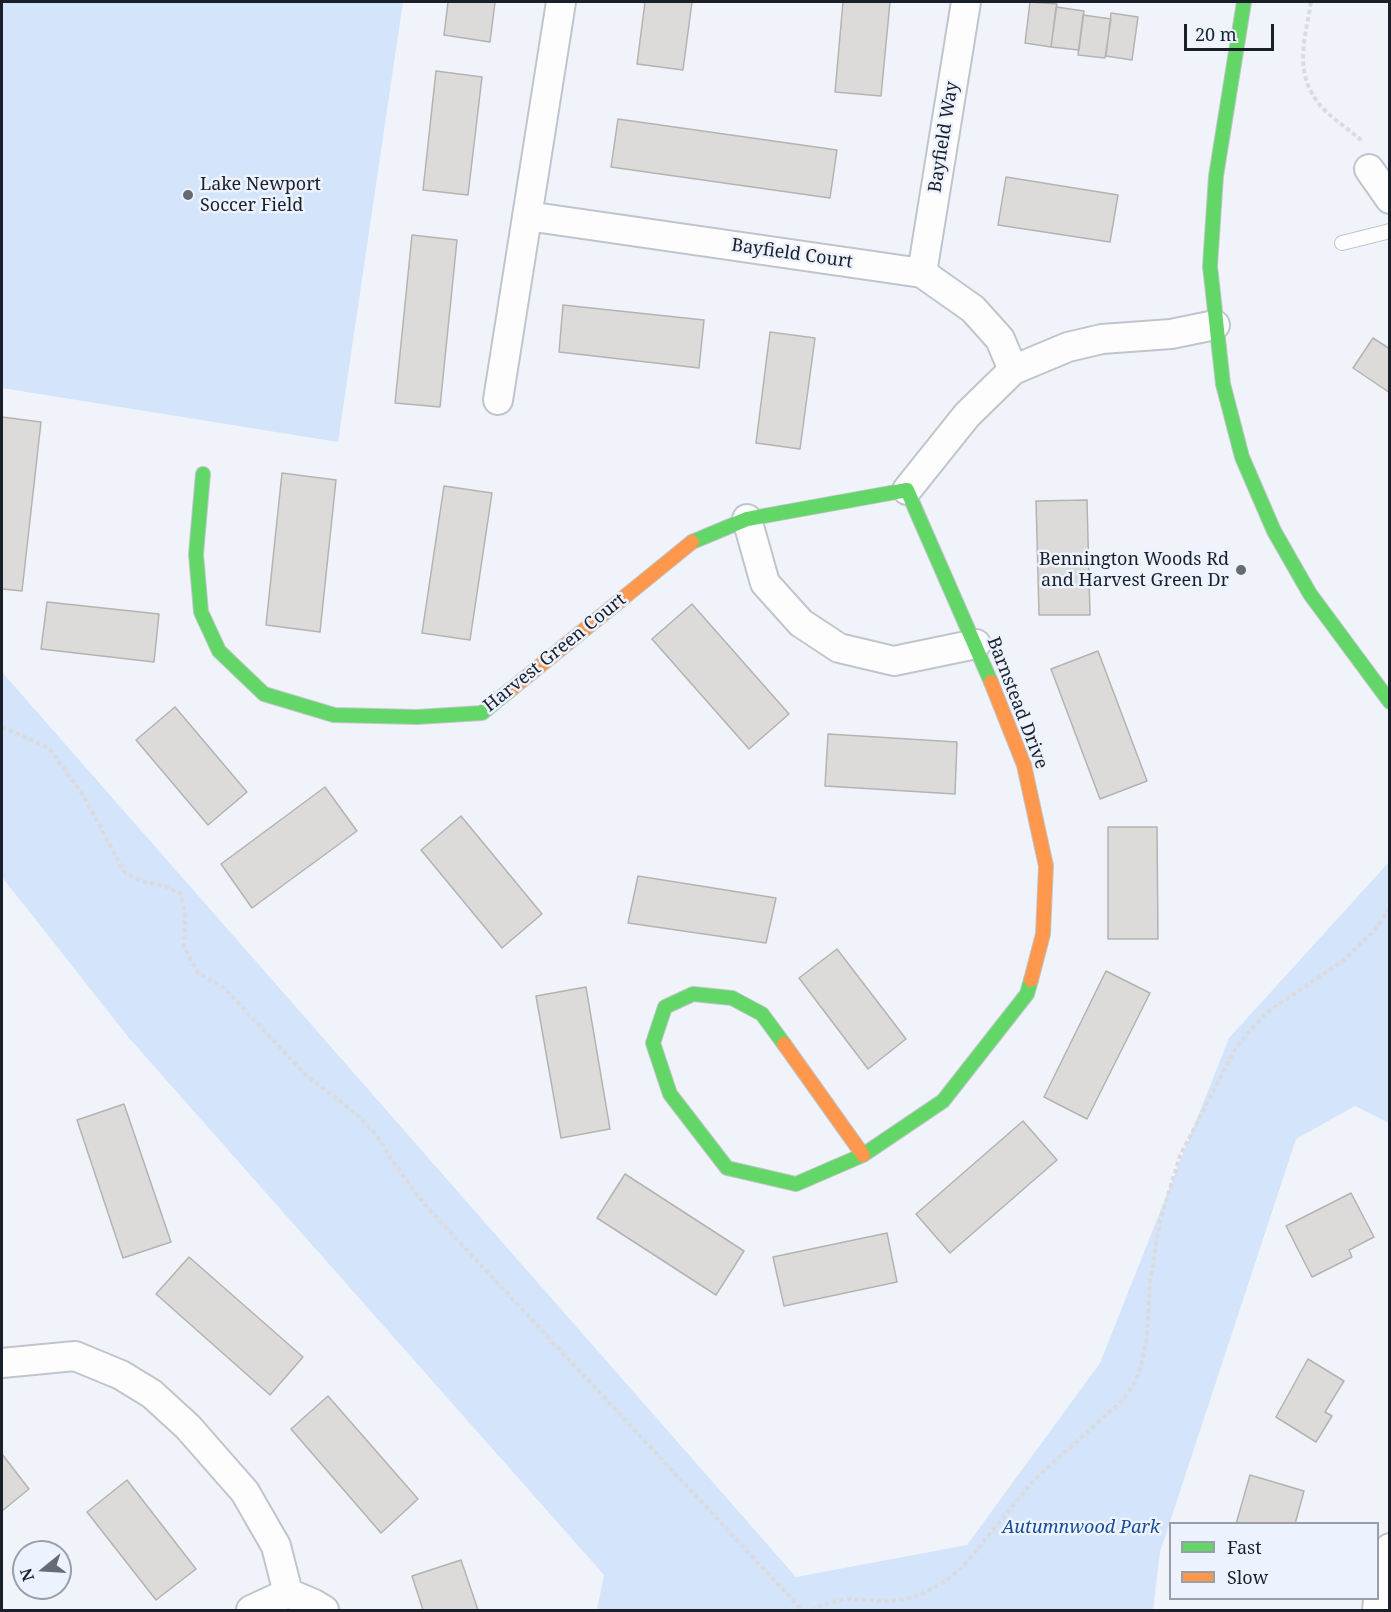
<!DOCTYPE html>
<style>
body{margin:0}
#map{position:relative;width:1391px;height:1612px;overflow:hidden;background:#f0f4fa;font-family:"Noto Serif",serif}
canvas{display:block}
.frame{position:absolute;inset:0;border:3px solid #1a202a;pointer-events:none}
.legend{position:absolute;left:1169px;top:1522px;width:210px;height:78px;box-sizing:border-box;background:#ecf3fe;border:2px solid #989fa9;margin:0;padding:8px 10px;list-style:none;font-size:18px;color:#1a202a}
.legend li{display:flex;align-items:center;gap:12px;height:30px}
.legend b{width:30px;border:2px solid #989fa9}
.north{position:absolute;left:12px;top:1540px;width:60px;height:60px;box-sizing:border-box;background:#ecf3fe;border:2px solid #989fa9;border-radius:50%;rotate:252deg;font-size:16px;font-weight:700;line-height:24px;text-align:center;color:#1a202a}
.north::after{content:'';display:block;margin:auto;width:21px;height:27px;background:#656a73;clip-path:polygon(50% 0,100% 100%,50% 72%,0 100%)}
.scale{position:absolute;left:1184px;top:24px;width:90px;height:27px;box-sizing:border-box;border:3px solid #1a202a;border-top:0;padding-left:8px;font-size:18px;line-height:21px;white-space:nowrap;color:#1a202a;-webkit-text-stroke:4px #ecf3fe;paint-order:stroke}
</style>
<div id="map">
<canvas width="1391" height="1612"></canvas>
<div class="frame"></div>
<ul class="legend">
<li><b style="height:8px;background:#63d668"></b>Fast</li>
<li><b style="height:8px;background:#ff974d"></b>Slow</li>
</ul>
<div class="north">N</div>
<div class="scale">20 m</div>
</div>
<script>
const g = document.querySelector('canvas').getContext('2d');
g.lineJoin = 'round';
function paint(path, color) {
  g.fillStyle = color;
  g.fill(path, 'evenodd');
}
function stroke(path, color, width, dash) {
  g.strokeStyle = color;
  g.lineWidth = width;
  g.lineCap = dash ? 'butt' : 'round';
  g.setLineDash(dash || []);
  g.stroke(path);
}
function drawText(font, color, halo, rows, align = 'center') {
  g.font = font + ' "Noto Serif",serif';
  g.lineWidth = 5;
  g.setLineDash([]);
  g.textBaseline = 'middle';
  g.strokeStyle = halo;
  g.fillStyle = color;
  for (const [text, x, y, turn = 0] of rows) {
    g.save();
    g.translate(x, y);
    g.rotate((+turn || 0) * Math.PI / 180);
    g.textAlign = isNaN(turn) ? turn : align;
    if (halo) g.strokeText(text, 0, 0);
    g.fillText(text, 0, 0);
    g.restore();
  }
}
paint(new Path2D(`
 M2 2H403L338 442 2 388Z
 M2 672 796 1577 967 1545 1100 1363 1229 1038 1389 862V1123L1355 1106 1296 1139 1160 1552 1153 1610H597L604 1575 129 1038 2 877Z`), '#d4e4fb');
const building = new Path2D(`
 M448 2H495L490 42 444 35Z
 M645 2H692L683 70 637 64Z
 M843 2H890L881 96 835 92Z
 M1030 2 1057 4 1051 47 1025 43Z
 M1056 7 1084 11 1079 50 1051 47Z
 M1111 13 1138 17 1132 60 1106 56Z
 M1083 15 1111 19 1105 58 1078 55Z
 M436 71 482 77 468 195 423 190Z
 M618 119 837 150 830 198 611 167Z
 M1006 177 1118 195 1110 242 998 225Z
 M412 235 457 240 440 407 395 403Z
 M563 305 704 320 699 368 559 352Z
 M770 332 815 338 800 449 756 443Z
 M1373 338 1390 349V393L1353 368Z
 M2 417 41 422 22 591 2 589Z
 M282 473 336 480 320 632 266 625Z
 M444 486 492 493 470 640 422 633Z
 M1087 500 1090 615H1039L1036 501Z
 M47 602 159 614 154 662 41 649Z
 M692 604 789 714 749 749 652 639Z
 M1098 651 1147 781 1100 799 1051 669Z
 M175 707 247 792 208 825 136 740Z
 M828 734 957 742 955 794 825 786Z
 M325 787 357 831 252 908 221 864Z
 M461 816 542 914 502 948 421 850Z
 M1108 827H1157L1158 939H1108Z
 M638 876 776 898 766 943 628 923Z
 M837 949 906 1039 868 1069 799 978Z
 M1106 971 1150 993 1087 1119 1044 1097Z
 M586 987 610 1129 561 1138 536 996Z
 M124 1104 171 1242 123 1258 77 1120Z
 M1023 1121 1057 1160 950 1253 916 1214Z
 M625 1174 744 1251 716 1295 597 1218Z
 M1351 1193 1374 1237 1349 1250 1352 1257 1312 1277 1286 1226Z
 M887 1233 897 1282 784 1306 773 1257Z
 M189 1257 303 1357 270 1395 156 1294Z
 M1308 1359 1344 1381 1325 1412 1332 1416 1316 1442 1276 1417Z
 M328 1396 418 1499 381 1533 291 1429Z
 M2 1454 29 1489 2 1511Z
 M1250 1475 1304 1491 1295 1524H1236Z
 M127 1480 196 1569 156 1600 87 1512Z
 M461 1560 478 1610H423L412 1576Z`);
paint(building, '#dddbd9');
stroke(building, '#b4b3b1', 1.5);
const lane = new Path2D(`
 M1342 243 1390 231`);
const street = new Path2D(`
 M1369 169 1390 199
 M527 216 922 273 973 309 1000 339 1013 370
 M922 273 966 2
 M498 400 561 2
 M907 490 967 415 1013 370 1068 347 1102 339 1171 334 1215 325
 M747 519 765 583 801 623 839 648 894 661 976 644
 M2 1363 75 1356 121 1375 152 1394 188 1427 245 1492 276 1546 288 1593
 M251 1610 288 1593 314 1604 324 1610
 M1377 1610 1380 1582 1390 1548`);
const fast = new Path2D(`
 M1244 2 1216 176 1210 266 1223 384 1242 457 1274 531 1310 594 1390 702
 M203 474 196 554 201 612 219 651 264 694 334 715 417 717 482 713 509 691
 M692 542 747 519 907 490 991 682
 M784 1044 762 1014 732 998 693 994 665 1007 653 1043 670 1094 727 1168 796 1184 863 1155 943 1101 1027 994 1031 980`);
const slow = new Path2D(`
 M991 682 1024 765 1046 866 1043 934 1031 980
 M509 691 692 542
 M784 1044 863 1155`);
stroke(lane, '#c0c5cc', 16);
stroke(street, '#c0c5cc', 32);
stroke(fast, '#c0c5cc', 16);
stroke(slow, '#c0c5cc', 16);
stroke(new Path2D(`
 M1311 2C1305 40 1293 72 1320 105 1331 118 1347 128 1360 139L1361 143
 M2 727 49 748 83 795 125 873 142 881 165 886 181 894 185 916 184 947 198 973 223 987 307 1076 354 1112 375 1133 393 1162 425 1205 802 1610
 M811 1610 829 1603 846 1599 889 1601 906 1599 924 1593 945 1581 961 1569 1035 1479 1124 1399 1136 1380 1142 1363 1147 1336 1150 1282 1160 1221 1180 1156 1236 1047 1266 1013 1344 960 1374 931 1390 908`), '#dadbde', 4, [4.5, 3]);
stroke(lane, '#fdfdfe', 14);
stroke(street, '#fdfdfe', 28);
stroke(fast, '#63d668', 14);
stroke(slow, '#ff974d', 14);
for (const [x, y, r, color] of [
 [188,195,6,"#656a73"],
 [1241,570,6,"#656a73"]
]) {
  const dot = new Path2D();
  dot.arc(x, y, r, 0, 2 * Math.PI);
  g.fillStyle = color;
  g.fill(dot);
  stroke(dot, '#ecf3fe', 2);
}
drawText('18px', '#1a202a', '#ecf3fe', [
 ["Bayfield Way",944,137,-81],
 ["Bayfield Court",792,254,8],
 ["Harvest Green Court",555,653,-39],
 ["Barnstead Drive",1017,703,69]
]);
drawText('18px', '#1a202a', '#ecf3fe', [
 ["Lake Newport",200,185],
 ["Soccer Field",200,206],
 ["Bennington Woods Rd",1229,560,"right"],
 ["and Harvest Green Dr",1229,581,"right"]
], 'left');
drawText('italic 18px', '#184b98', '#ecf3fe', [
 ["Autumnwood Park",1081,1528]
]);
</script>
